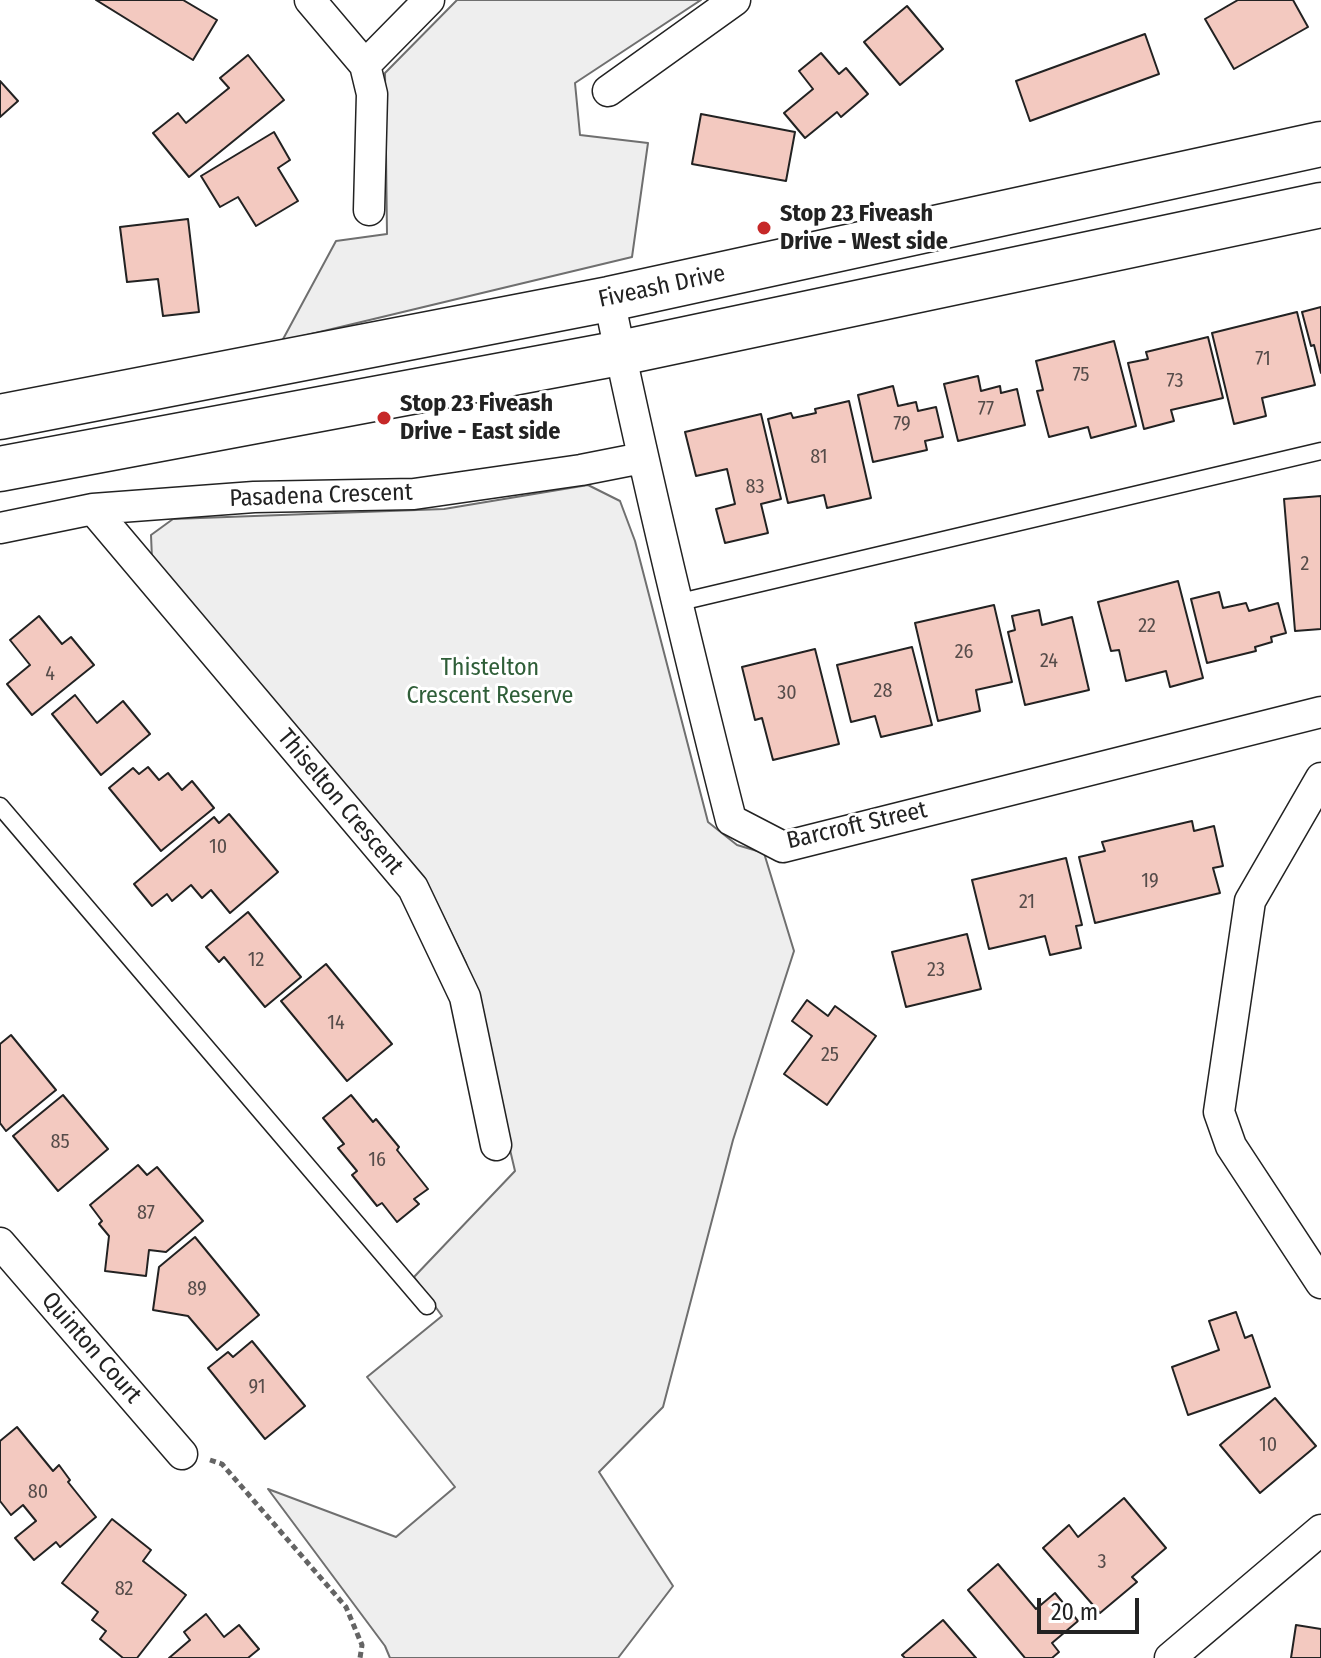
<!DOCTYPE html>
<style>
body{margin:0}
#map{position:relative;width:1321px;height:1658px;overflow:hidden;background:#fff;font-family:"Fira Sans Condensed",sans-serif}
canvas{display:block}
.scale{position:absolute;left:1037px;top:1598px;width:102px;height:36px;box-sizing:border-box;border:4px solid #222;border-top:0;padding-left:10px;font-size:24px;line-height:28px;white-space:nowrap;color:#222;-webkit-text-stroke:6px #fff;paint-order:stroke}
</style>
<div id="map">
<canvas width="1321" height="1658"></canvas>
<div class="scale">20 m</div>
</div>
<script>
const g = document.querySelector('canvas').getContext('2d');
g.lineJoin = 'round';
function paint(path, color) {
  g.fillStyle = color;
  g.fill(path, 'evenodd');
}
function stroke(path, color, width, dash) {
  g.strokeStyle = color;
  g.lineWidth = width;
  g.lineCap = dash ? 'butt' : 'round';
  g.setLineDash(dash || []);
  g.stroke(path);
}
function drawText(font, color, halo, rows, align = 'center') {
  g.font = font + ' "Fira Sans Condensed",sans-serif';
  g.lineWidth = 6;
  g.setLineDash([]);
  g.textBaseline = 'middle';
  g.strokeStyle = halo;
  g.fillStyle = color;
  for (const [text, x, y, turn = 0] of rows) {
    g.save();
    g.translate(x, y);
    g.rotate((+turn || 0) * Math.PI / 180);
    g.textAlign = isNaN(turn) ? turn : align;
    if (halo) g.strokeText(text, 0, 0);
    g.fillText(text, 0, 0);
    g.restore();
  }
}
const green = new Path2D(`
 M457 0H701L575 83 580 135 648 143 632 257 282 341 336 241 387 234 385 73Z
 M588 485 620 501 635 541 708 822 737 845 764 853 794 951 733 1140 663 1407 599 1472 673 1586 618 1658H390L385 1646 268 1489 396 1537 455 1487 367 1377 442 1316 414 1277 515 1171 466 963 424 877 152 559 151 535 173 519 444 509Z`);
paint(green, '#eee');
stroke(green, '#6f6f6f', 2);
const building = new Path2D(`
 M96 0H183L217 20 193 60Z
 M1238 0H1293L1308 27 1234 69 1205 19Z
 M907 6 943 49 900 85 864 42Z
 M1145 34 1159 74 1030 121 1016 81Z
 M821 53 839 74 846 68 868 94 841 117 837 112 805 138 784 113 813 89 799 71Z
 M248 55 284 100 189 177 153 133 178 113 186 123 229 88 220 78Z
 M0 81 18 101 0 117Z
 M701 114 795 132 786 181 692 164Z
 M274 132 290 160 278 168 298 201 256 226 238 197 220 207 201 176Z
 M188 219 199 312 163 316 158 279 127 282 120 227Z
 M1321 307V373L1314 345 1311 346 1302 312Z
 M1297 312 1315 385 1262 398 1266 416 1234 424 1212 333Z
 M1208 337 1223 398 1171 410 1174 421 1144 429 1128 363 1148 359 1146 352Z
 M1114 341 1136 426 1091 438 1088 427 1049 437 1037 391 1043 390 1036 361Z
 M978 376 981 391 1000 386 1001 393 1017 389 1025 425 958 441 944 384Z
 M893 386 898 406 916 402 918 411 936 407 943 437 925 441 927 450 873 462 858 395Z
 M849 401 871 498 827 508 824 495 788 503 768 419 791 413 793 418 816 413 815 409Z
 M761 414 781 499 761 504 768 533 725 543 716 509 735 504 727 469 696 476 685 432Z
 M1321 496V629L1295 631 1284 499Z
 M1178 581 1203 678 1170 687 1166 671 1126 681 1119 650 1111 651 1098 602Z
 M1219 592 1223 608 1246 603 1249 611 1278 603 1286 633 1271 637 1272 642 1255 647 1256 651 1207 663 1191 599Z
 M994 605 1012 682 976 690 980 711 938 721 915 623Z
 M1039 610 1042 625 1072 617 1089 690 1025 705 1008 632 1015 630 1012 616Z
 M39 616 62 644 71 637 94 665 32 715 7 684 30 665 10 640Z
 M912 647 932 725 881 737 875 716 851 722 837 665Z
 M815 649 839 744 773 760 762 718 755 720 742 667Z
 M75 695 97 723 123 701 150 734 101 775 52 714Z
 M148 767 159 780 168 773 182 790 192 781 214 808 161 851 109 788 133 768 139 774Z
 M229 814 278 872 230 913 211 890 202 898 191 885 172 901 167 894 152 906 134 884 214 817 219 823Z
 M1192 821 1194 831 1214 826 1223 866 1213 868 1220 893 1095 923 1079 857 1105 851 1102 842Z
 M1066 858 1082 925 1076 926 1081 948 1050 955 1045 936 989 949 972 880Z
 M248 912 301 977 265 1007 224 957 219 962 206 947Z
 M967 934 981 989 906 1007 892 952Z
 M326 964 392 1044 347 1081 281 1001Z
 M807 1000 828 1016 835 1006 876 1036 827 1105 784 1074 812 1036 792 1021Z
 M11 1035 56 1090 6 1131 0 1123V1044Z
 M63 1095 108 1149 58 1191 13 1136Z
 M351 1095 373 1122 376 1119 399 1147 397 1150 428 1189 414 1199 419 1204 397 1222 382 1203 377 1206 352 1175 357 1171 338 1148 344 1144 323 1118Z
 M138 1165 147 1175 157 1167 203 1221 166 1252 149 1250 146 1276 105 1271 109 1236 99 1224 102 1221 90 1205Z
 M195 1237 259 1315 217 1350 188 1316 153 1310 159 1267Z
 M1236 1312 1245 1338 1252 1335 1270 1387 1188 1415 1172 1367 1219 1350 1209 1321Z
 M252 1341 305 1406 265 1439 208 1368 228 1352 233 1357Z
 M1275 1398 1316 1446 1260 1493 1220 1445Z
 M17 1427 53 1471 59 1465 70 1480 68 1482 96 1517 60 1547 56 1542 34 1560 15 1538 36 1521 23 1505 11 1515 0 1501V1441Z
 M1124 1498 1166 1548 1132 1577 1137 1582 1100 1613 1043 1548 1069 1525 1078 1537Z
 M112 1519 151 1550 143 1561 186 1595 137 1658H123L100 1639 106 1631 92 1620 98 1612 62 1583Z
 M998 1564 1036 1609 1055 1593 1078 1621 1052 1643 1059 1652 1052 1658H1025L968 1590Z
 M206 1614 224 1637 239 1625 259 1649 248 1658H169L190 1640 184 1632Z
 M943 1620 976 1658H905L902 1655Z
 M1296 1625 1321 1629V1658H1291Z`);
paint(building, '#f3c9c0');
stroke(building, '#222', 2);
const service = new Path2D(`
 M676 603 1321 451
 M0 806 427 1306`);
const minor = new Path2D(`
 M310 0 365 65 372 94 369 210
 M365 65 429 0
 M608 91 735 0
 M609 299C645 474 687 647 731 820L783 847 1321 712
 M93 509 413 888 465 997 496 1145
 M0 528 93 509 254 497 414 494 581 470 642 458
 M1321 778 1250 901 1219 1112 1231 1146 1321 1283
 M0 1243 182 1454
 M1170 1658 1321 1530`);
const secondary = new Path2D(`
 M0 417 609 299 1321 144
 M0 469 620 353 1321 205`);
stroke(service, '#222', 19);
stroke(minor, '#222', 33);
stroke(secondary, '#222', 47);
stroke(new Path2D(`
 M210 1460 222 1464 346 1607 362 1645 360 1658`), '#646464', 5, [6, 4]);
stroke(service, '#fff', 16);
stroke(minor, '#fff', 30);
stroke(secondary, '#fff', 44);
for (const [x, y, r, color] of [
 [764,228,8,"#c62828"],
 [384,418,8,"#c62828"]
]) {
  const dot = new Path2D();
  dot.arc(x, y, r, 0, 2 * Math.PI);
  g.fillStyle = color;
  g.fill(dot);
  stroke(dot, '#fff', 3);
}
drawText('20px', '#564c4a', null, [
 ["71",1263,359],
 ["75",1081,375],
 ["73",1175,381],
 ["77",986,409],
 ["79",902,424],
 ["81",819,457],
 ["83",755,487],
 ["2",1305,564],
 ["22",1147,626],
 ["26",964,652],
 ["24",1049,661],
 ["4",50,674],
 ["28",883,691],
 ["30",787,693],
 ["10",218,847],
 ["19",1150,881],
 ["21",1027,902],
 ["12",256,960],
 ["23",936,970],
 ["14",336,1023],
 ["25",830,1055],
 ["85",60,1142],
 ["16",377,1160],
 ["87",146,1213],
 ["89",197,1289],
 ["91",257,1387],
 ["10",1268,1445],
 ["80",38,1492],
 ["3",1102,1562],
 ["82",124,1589]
]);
drawText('bold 24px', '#222', '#fff', [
 ["Stop 23 Fiveash",780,214],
 ["Drive - West side",780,242],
 ["Stop 23 Fiveash",400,404],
 ["Drive - East side",400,432]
], 'left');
drawText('24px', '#222', '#fff', [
 ["Fiveash Drive",662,287,-12],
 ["Pasadena Crescent",321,496,-2],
 ["Thiselton Crescent",340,802,50],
 ["Barcroft Street",857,826,-13],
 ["Quinton Court",91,1348,49]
]);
drawText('24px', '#2f5e38', '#fff', [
 ["Thistelton",490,668],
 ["Crescent Reserve",490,696]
]);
</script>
